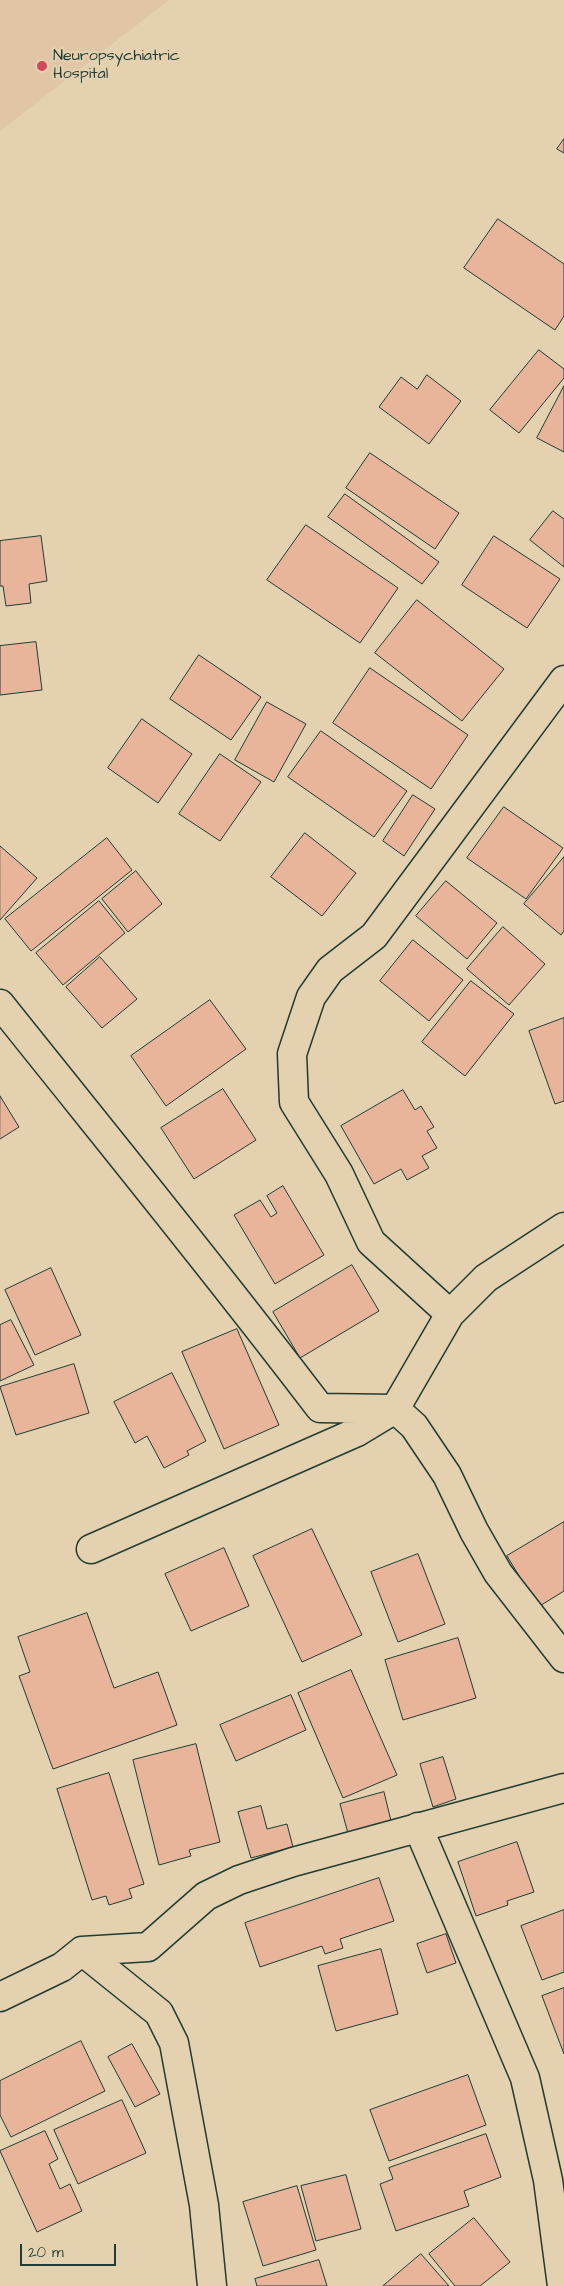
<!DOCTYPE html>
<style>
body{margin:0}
#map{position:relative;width:564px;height:2286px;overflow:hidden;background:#e4d1af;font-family:"Architects Daughter",sans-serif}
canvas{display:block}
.scale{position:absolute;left:20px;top:2244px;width:96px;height:22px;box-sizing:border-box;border:2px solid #1f3d34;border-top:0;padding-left:6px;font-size:15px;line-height:18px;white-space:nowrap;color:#1f3d34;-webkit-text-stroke:4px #e4d1af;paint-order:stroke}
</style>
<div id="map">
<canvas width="564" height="2286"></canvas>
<div class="scale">20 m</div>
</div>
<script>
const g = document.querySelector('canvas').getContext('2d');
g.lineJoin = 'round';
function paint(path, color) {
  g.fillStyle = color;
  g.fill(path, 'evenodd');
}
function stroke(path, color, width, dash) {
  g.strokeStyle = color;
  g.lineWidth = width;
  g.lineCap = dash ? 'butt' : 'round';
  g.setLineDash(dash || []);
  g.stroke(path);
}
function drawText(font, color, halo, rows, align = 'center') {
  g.font = font + ' "Architects Daughter",sans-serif';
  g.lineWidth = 4;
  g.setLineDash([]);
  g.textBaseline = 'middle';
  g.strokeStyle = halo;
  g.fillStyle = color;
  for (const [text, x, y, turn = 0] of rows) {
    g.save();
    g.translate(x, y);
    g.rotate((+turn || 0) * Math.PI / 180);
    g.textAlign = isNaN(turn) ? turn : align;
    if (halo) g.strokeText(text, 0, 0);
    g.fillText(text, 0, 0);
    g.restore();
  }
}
paint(new Path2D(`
 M0 0H169L0 131Z`), '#e1c5a7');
const building = new Path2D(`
 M564 139V153L557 149Z
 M498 219 564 264V316L555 330 464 268Z
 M539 350 564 369V378L519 433 490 410Z
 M427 375 461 401 429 444 379 407 401 377 417 389Z
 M564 386V452L537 438Z
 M370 453 459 513 435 549 346 488Z
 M345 494 439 562 422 584 328 517Z
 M553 511 564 519V567L530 540Z
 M306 525 398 588 360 643 267 580Z
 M41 536 47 581 29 584 31 603 6 606 3 586H0V541Z
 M494 536 560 579 527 628 462 585Z
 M417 600 504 669 462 721 375 653Z
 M36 642 42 690 0 695V646Z
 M199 655 261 697 231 740 170 699Z
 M370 668 468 735 431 789 333 723Z
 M267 702 306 724 274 782 235 760Z
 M142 719 192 754 158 803 108 768Z
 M321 731 407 791 374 837 288 777Z
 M220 754 261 782 220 841 179 814Z
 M413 795 435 809 404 856 383 841Z
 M504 807 563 848 526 899 467 858Z
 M305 833 356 873 322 916 271 877Z
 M107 838 132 870 31 951 5 919Z
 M0 846 37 878 0 920Z
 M564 857V931L561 935 524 904Z
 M136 871 162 904 128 932 102 899Z
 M446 881 497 923 467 959 416 916Z
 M99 901 125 933 63 985 36 953Z
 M503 927 545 964 509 1005 467 969Z
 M413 940 463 980 429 1021 380 981Z
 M100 957 137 999 102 1028 66 987Z
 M471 981 514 1014 465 1076 422 1042Z
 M210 1000 246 1049 166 1106 131 1056Z
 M564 1018V1101L555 1104 529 1031Z
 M223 1089 256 1140 194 1179 161 1128Z
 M403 1090 415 1110 421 1106 434 1127 427 1131 437 1148 422 1156 429 1168 407 1180 401 1169 374 1184 341 1126Z
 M0 1096 19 1127 0 1139Z
 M283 1186 324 1255 275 1284 234 1215 260 1200 271 1217 277 1213 267 1196Z
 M352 1265 379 1311 300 1358 273 1312Z
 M51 1268 81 1335 35 1355 5 1290Z
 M11 1320 34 1365 0 1381V1325Z
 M237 1329 279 1425 224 1449 182 1352Z
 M74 1364 89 1413 16 1435 0 1387Z
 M172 1373 206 1441 187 1451 189 1455 164 1468 147 1436 135 1443 114 1402Z
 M564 1522V1591L538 1607 507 1556Z
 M312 1529 362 1635 302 1662 253 1556Z
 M224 1548 249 1606 191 1631 165 1574Z
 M418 1554 445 1624 398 1642 371 1572Z
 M87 1613 114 1688 158 1672 177 1725 53 1769 19 1676 30 1672 18 1637Z
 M458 1638 476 1698 403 1720 385 1660Z
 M351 1670 397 1775 343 1798 298 1693Z
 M291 1695 306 1730 236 1761 220 1725Z
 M196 1744 220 1842 189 1850 191 1856 159 1865 133 1760Z
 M443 1757 456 1799 433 1807 420 1764Z
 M109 1773 144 1884 129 1889 132 1898 109 1905 106 1896 92 1900 57 1789Z
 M384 1792 392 1825 349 1837 340 1804Z
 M261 1806 267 1829 287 1824 293 1847 251 1858 238 1812Z
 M517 1842 534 1892 507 1901 508 1905 476 1916 458 1862Z
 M379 1878 394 1921 340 1939 343 1948 325 1954 322 1946 260 1967 245 1923Z
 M564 1910V1972L542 1980 521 1926Z
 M446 1934 456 1963 427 1973 417 1944Z
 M381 1949 398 2014 336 2031 318 1966Z
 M564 1988V2054L542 1996Z
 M81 2041 105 2091 11 2137 0 2115V2081Z
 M132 2044 160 2094 135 2107 108 2057Z
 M468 2075 486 2125 389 2161 370 2110Z
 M122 2100 146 2153 78 2184 54 2130Z
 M45 2131 58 2159 49 2164 60 2189 70 2184 82 2211 37 2232 0 2151Z
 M486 2134 501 2177 464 2191 469 2206 396 2231 380 2184 393 2179 389 2168Z
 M346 2175 361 2229 316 2241 301 2186Z
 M297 2186 316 2250 263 2266 243 2202Z
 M474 2218 510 2262 480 2286H455L429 2254Z
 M421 2254 449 2286H383Z
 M319 2260 327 2286H257L255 2279Z`);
paint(building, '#e8b49a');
stroke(building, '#1f3d34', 1);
const street = new Path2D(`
 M0 1004C107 1138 216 1271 320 1408L395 1409 414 1426 447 1475 474 1531 498 1573 564 1658
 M450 1314 371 1242 339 1174 294 1102 292 1054 311 997 330 970 374 936 564 680
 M91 1549 357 1432 395 1409 450 1314 486 1278 564 1227
 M418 1827 525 2078 548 2180 562 2286
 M82 1951 159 2013 174 2043 204 2205 212 2286
 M0 1997 62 1967 82 1951 148 1947 206 1896 239 1880 293 1862 564 1788`);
stroke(street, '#1f3d34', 31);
stroke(street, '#e4d1af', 28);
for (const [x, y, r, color] of [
 [42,66,6,"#d1495b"]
]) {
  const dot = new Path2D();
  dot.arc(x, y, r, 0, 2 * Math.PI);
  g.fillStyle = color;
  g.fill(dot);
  stroke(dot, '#e4d1af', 2);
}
drawText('16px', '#1f3d34', '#e4d1af', [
 ["Neuropsychiatric",53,57],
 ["Hospital",53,75]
], 'left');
</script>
